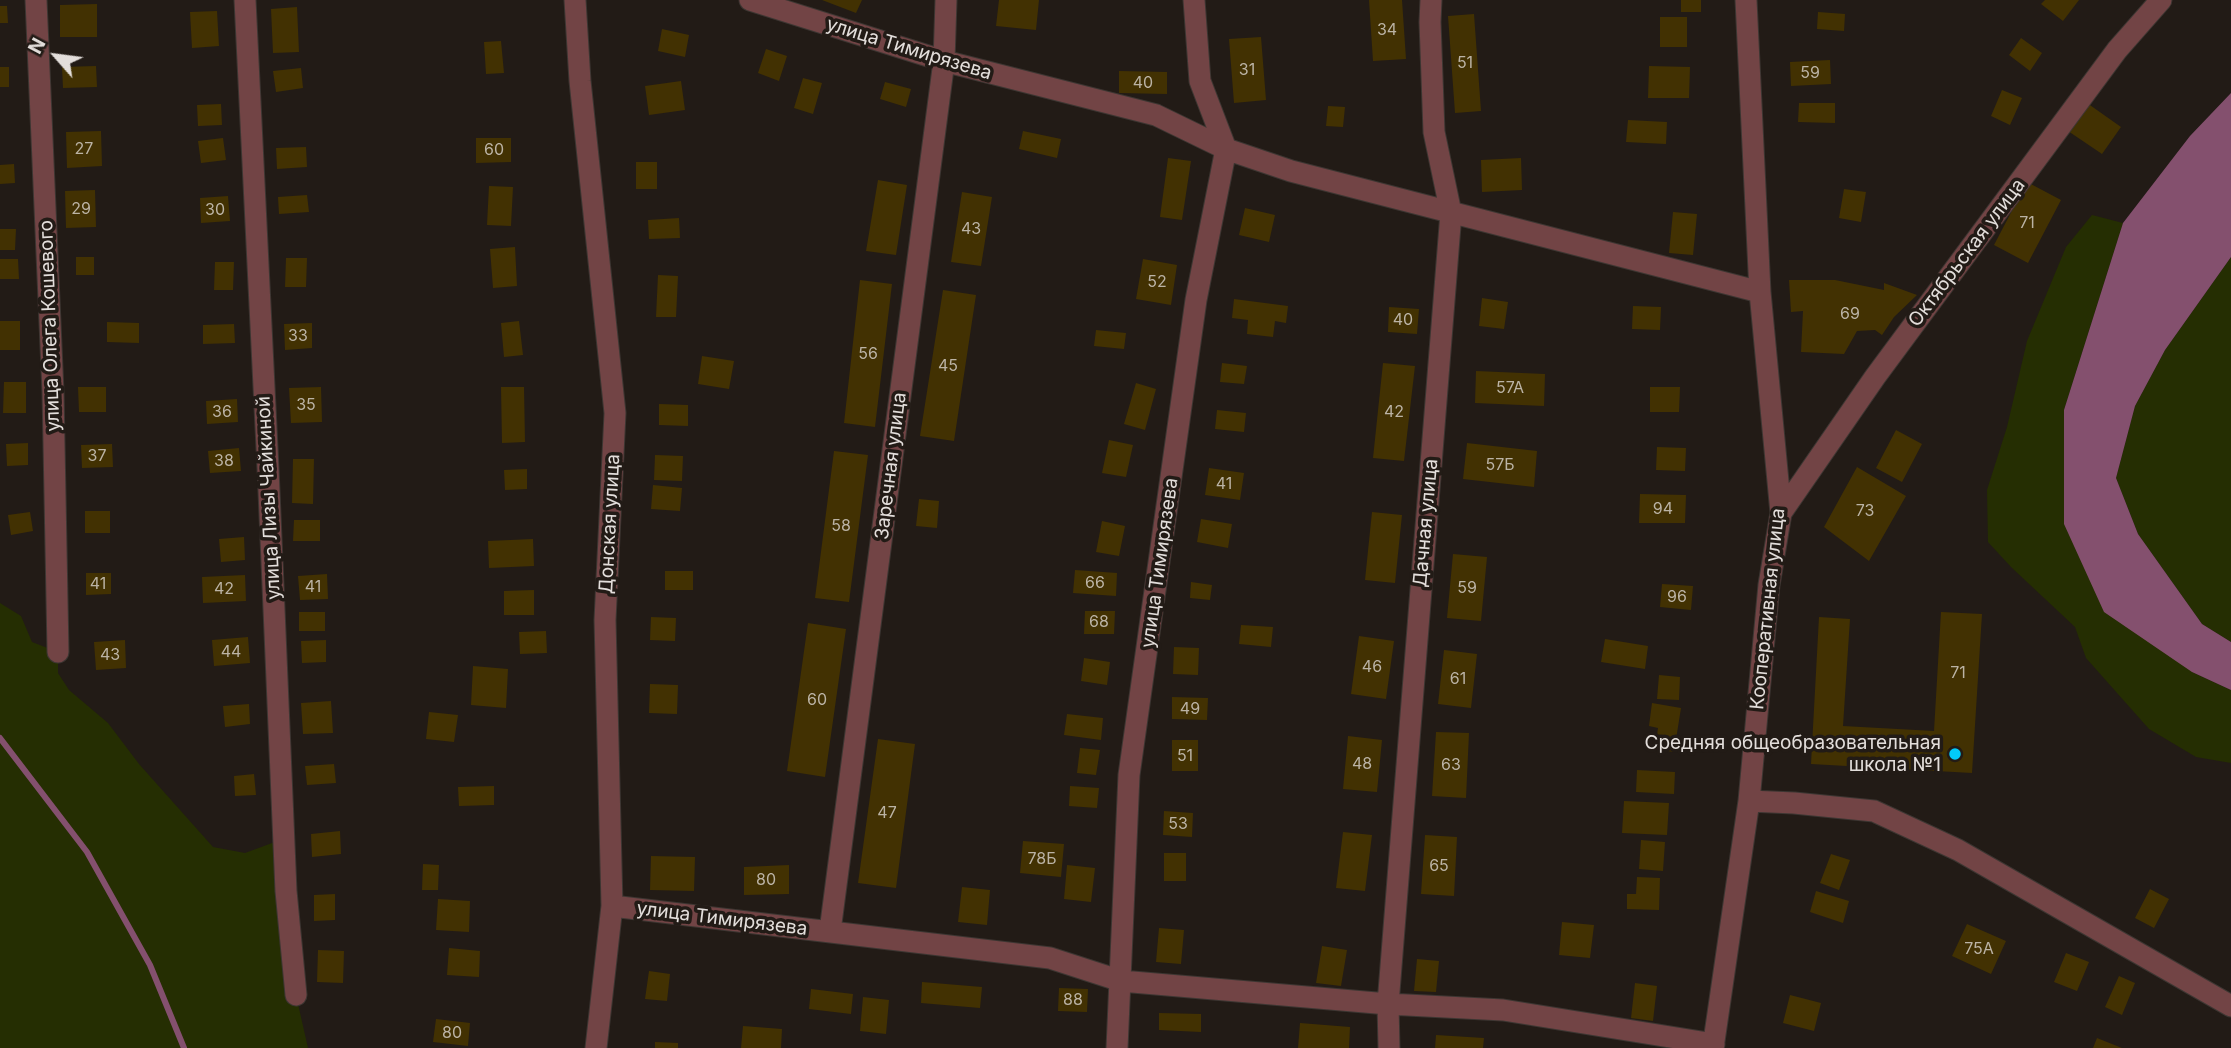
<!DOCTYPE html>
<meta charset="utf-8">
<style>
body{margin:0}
#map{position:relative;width:2231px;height:1048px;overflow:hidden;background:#221b16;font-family:Inter,sans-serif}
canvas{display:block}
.north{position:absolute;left:21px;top:21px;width:70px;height:70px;-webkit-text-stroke:5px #221b16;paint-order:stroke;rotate:298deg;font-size:19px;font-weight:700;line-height:28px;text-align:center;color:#e3dedb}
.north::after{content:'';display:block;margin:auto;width:24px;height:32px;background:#e3dedb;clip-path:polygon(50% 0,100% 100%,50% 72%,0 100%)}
</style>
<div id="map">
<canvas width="2231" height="1048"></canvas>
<div class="north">N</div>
</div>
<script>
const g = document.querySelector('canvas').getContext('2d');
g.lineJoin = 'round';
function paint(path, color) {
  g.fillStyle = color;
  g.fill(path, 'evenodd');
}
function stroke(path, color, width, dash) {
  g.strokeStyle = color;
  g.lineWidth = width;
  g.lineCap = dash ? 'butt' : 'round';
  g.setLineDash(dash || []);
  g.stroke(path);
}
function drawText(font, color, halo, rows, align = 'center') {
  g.font = font + ' Inter,sans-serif';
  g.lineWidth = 7;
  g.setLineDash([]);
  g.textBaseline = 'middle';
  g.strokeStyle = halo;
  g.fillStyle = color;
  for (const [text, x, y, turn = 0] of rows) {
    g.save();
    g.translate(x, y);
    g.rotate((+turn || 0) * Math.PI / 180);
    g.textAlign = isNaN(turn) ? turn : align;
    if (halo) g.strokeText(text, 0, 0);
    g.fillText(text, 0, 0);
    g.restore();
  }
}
paint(new Path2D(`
 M2092 215 2123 223 2064 410 2192 672 2231 690V763L2196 757 2149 729 2086 658 2075 627 2011 567 1988 542 1987 490 2007 427 2027 341 2066 247Z
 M2231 257V642L2202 624 2138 534 2116 478 2135 406 2165 350Z
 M0 603 21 616 32 642 58 652V673L69 690 108 723 139 764 213 847 245 853 283 839 296 995 308 1048H0Z`), '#252e02');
paint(new Path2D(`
 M2231 93V257L2165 350 2135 406 2116 478 2138 534 2202 624 2231 642V690L2192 672 2104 612 2064 524V410L2123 223 2190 136Z`), '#84506e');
stroke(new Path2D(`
 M0 738 87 852 150 965 184 1048`), '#84506e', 6);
paint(new Path2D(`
 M822 0H862L856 13Z
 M999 0H1039L1036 30 996 26Z
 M1369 0H1402L1406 59 1373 61Z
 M1681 0H1701V12H1681Z
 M2045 0H2079L2063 21 2041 4Z
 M97 4V37H60V5Z
 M0 6H7L8 23H0Z
 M297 7 299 52 273 53 271 9Z
 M217 11 219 46 192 48 190 12Z
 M1818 12 1845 14 1844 31 1817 29Z
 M1474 14 1481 111 1455 113 1448 16Z
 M1660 17H1687V47H1660Z
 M662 29 689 35 685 57 658 51Z
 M1261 37 1266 100 1234 103 1229 39Z
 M2021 38 2042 53 2030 71 2009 55Z
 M501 41 504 73 486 74 484 42Z
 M766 49 787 56 779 81 758 73Z
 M1830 60 1831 84 1791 86 1790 62Z
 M96 66 97 87 63 88 62 67Z
 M1649 66 1690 67 1689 98H1648Z
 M0 67H9V87H0Z
 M301 68 303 88 276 92 273 71Z
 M1119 71 1167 72V94L1119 93Z
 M803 78 822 83 813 114 794 108Z
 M681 81 685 110 649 115 645 86Z
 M885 82 911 89 906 107 880 99Z
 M2002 90 2022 98 2010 125 1991 116Z
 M1799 103H1835V123L1798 122Z
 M2087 103 2121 127 2102 154 2068 131Z
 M221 104 222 125 198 126 197 105Z
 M1328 106 1345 107 1343 127 1326 126Z
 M1628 120 1667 122 1666 144 1626 142Z
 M101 131 102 166 67 168 66 132Z
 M1023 131 1061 139 1057 158 1019 149Z
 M223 138 226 160 201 163 198 141Z
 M476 138H511V162L476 163Z
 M306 147 307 167 277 169 276 148Z
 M1168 158 1191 161 1182 220 1160 217Z
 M1521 158 1522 190 1482 192 1481 160Z
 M636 162H657V189H636Z
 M14 164 15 183 0 184V165Z
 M878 180 907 185 896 255 866 251Z
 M2027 182 2061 200 2028 263 1994 245Z
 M489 186 513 187 511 226 487 225Z
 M1844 189 1866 192 1861 222 1839 218Z
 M95 190 96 227 66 228 65 191Z
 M962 192 992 197 981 266 951 262Z
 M307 195 309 212 279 214 278 197Z
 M228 196 230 221 201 223 200 198Z
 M1245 208 1275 215 1269 242 1239 235Z
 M1673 212 1697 214 1693 255 1669 253Z
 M679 218 680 238 649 239 648 220Z
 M0 229H16L15 250H0Z
 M515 247 517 286 493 288 490 249Z
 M76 257H94V275H76Z
 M286 258H307L306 287H285Z
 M0 259H18L19 279H0Z
 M1143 259 1177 265 1171 305 1136 299Z
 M215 262H234L233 290H214Z
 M658 275 678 276 676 317H656Z
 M860 280 892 284 875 427 844 423Z
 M1789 280H1835L1884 290V283L1917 295 1894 317 1882 335 1875 330 1857 331 1844 354 1801 352 1803 311 1791 312Z
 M943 290 976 295 954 441 920 436Z
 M1482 298 1508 302 1504 329 1479 326Z
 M1234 299 1288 306 1286 323 1275 321 1273 337 1247 334 1248 320 1232 318Z
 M1633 306 1661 307 1660 330 1632 329Z
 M1389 307 1419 309 1417 334 1388 332Z
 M0 321H20V350H0Z
 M519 321 523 355 504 357 501 323Z
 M107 322 139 323V343L107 342Z
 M312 323V348L285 350 284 324Z
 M234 324 235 343 203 344V325Z
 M1096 330 1126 333 1124 349 1094 346Z
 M702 356 734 361 729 389 698 384Z
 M1222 363 1247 366 1244 384 1220 382Z
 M1383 363 1415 366 1404 461 1373 458Z
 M1476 371 1545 374 1544 406 1475 403Z
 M4 382H26V413H3Z
 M1136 383 1156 389 1145 430 1124 424Z
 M78 387H106V412H79Z
 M321 387 322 422 291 423 289 388Z
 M501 387H524L525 442 502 443Z
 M1650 387H1680L1679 412H1650Z
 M237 399 238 422 207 424 206 401Z
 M659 404 688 405V426L659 425Z
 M1217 410 1246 413 1244 432 1215 429Z
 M1896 430 1922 444 1902 482 1876 468Z
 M1109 440 1133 445 1126 477 1102 473Z
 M28 443V465L7 466 6 444Z
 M1467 443 1537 451 1534 487 1463 479Z
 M112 444 113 467 82 468 81 445Z
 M1657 447 1686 448 1685 471 1656 470Z
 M239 448 241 471 210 473 208 451Z
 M834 451 868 455 849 602 815 598Z
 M655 455 683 456 682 481 654 480Z
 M293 459H314L313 504 292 503Z
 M1857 467 1906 496 1869 561 1824 527Z
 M1209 468 1244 473 1240 500 1205 495Z
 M527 469V489L505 490 504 470Z
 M653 485 682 488 680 511 651 509Z
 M1640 494 1686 495 1685 523H1639Z
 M919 499 939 501 937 528 916 526Z
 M85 511H110V533H85Z
 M30 512 33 531 11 535 8 515Z
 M1372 512 1402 515 1395 583 1365 580Z
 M1201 519 1232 524 1228 548 1197 542Z
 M294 520H320V541H293Z
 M1102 521 1125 526 1119 556 1096 552Z
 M244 537 245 560 221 562 219 539Z
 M533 539 534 566 489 568 488 541Z
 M1453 554 1487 557 1481 621 1447 618Z
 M1075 570 1117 573 1116 596 1073 593Z
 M665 571H693V590H665Z
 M86 573H111V594L86 595Z
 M327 574 328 599 300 600 298 576Z
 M245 575 246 601 203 603 202 577Z
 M1191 582 1212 585 1210 600 1190 598Z
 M1662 584 1693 586 1691 610 1660 607Z
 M534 590V615H504V591Z
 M1085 611H1115L1114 634H1084Z
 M299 612H325V631H299Z
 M1941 612 1982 614 1972 773 1811 764 1819 617 1850 619 1843 726 1934 731Z
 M651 617 676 618 675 641 650 640Z
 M808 623 846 629 825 777 787 771Z
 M1241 625 1273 627 1271 647 1239 644Z
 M546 631 547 653 520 654 519 632Z
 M1359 636 1394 641 1386 699 1351 694Z
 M248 637 250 663 214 666 212 640Z
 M1605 639 1648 646 1645 669 1601 662Z
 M125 640 126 668 96 670 94 642Z
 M326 640V662L302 663 301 641Z
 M1174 647 1199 648 1198 675 1173 674Z
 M1444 650 1477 654 1471 708 1438 704Z
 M1084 658 1110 662 1107 685 1081 681Z
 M473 666 508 669 506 708 471 705Z
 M1659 675 1680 677 1679 700 1657 699Z
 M650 684 678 685 677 714 649 713Z
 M1172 697 1208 698 1207 720 1172 719Z
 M331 701 333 733 303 734 301 703Z
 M1652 703 1681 708 1674 752 1655 749 1658 728 1649 726Z
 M249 704 250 724 225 727 223 706Z
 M429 712 458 715 454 742 426 739Z
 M1067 714 1103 718 1101 740 1064 735Z
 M1436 732 1469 733 1466 798 1432 796Z
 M1348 736 1382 740 1377 792 1343 789Z
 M878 739 915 744 896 888 858 883Z
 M1172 740H1198V771H1172Z
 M1080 748 1100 750 1096 775 1077 773Z
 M334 764 336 783 307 785 305 766Z
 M1637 770 1675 772 1674 794 1636 792Z
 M254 774 256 795 235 796 234 776Z
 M494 786V805L459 806 458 787Z
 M1070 786 1099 788 1097 808 1069 806Z
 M1624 801 1669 803 1667 835 1622 833Z
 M1164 811 1193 813 1192 837 1163 835Z
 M340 831 341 854 312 857 311 834Z
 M1343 832 1372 835 1365 891 1336 888Z
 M1425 835 1457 837 1454 896 1421 894Z
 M1641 840 1665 842 1663 871 1639 869Z
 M1023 841 1064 844 1061 877 1020 873Z
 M1164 853H1186V881H1164Z
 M1831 854 1850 860 1839 890 1820 883Z
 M651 856 695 857 694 891 650 890Z
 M423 864 439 865 438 890H422Z
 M789 865V894L744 895V867Z
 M1067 865 1095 868 1091 902 1064 899Z
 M1637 877 1660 878 1659 910 1627 909V894H1636Z
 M962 887 990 890 987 925 958 922Z
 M2150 889 2169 899 2154 928 2135 918Z
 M1816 891 1849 901 1843 923 1810 912Z
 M335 894V920L314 921V895Z
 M438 899 470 901 469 932 436 930Z
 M1562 922 1594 925 1590 958 1559 955Z
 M1967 924 2006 941 1991 974 1952 956Z
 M1159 928 1184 930 1181 964 1156 962Z
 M1322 946 1347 950 1341 986 1316 983Z
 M449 948 480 951 479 977 447 975Z
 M318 950 344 951 343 983 317 982Z
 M2066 953 2089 962 2077 991 2054 982Z
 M1417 959 1439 961 1436 992 1414 991Z
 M649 971 670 974 667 1001 645 999Z
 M2119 976 2135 983 2122 1015 2105 1007Z
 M922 982 982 987 980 1008 921 1003Z
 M1635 983 1657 986 1653 1021 1631 1018Z
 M1059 988 1088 989 1087 1012 1058 1011Z
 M811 989 853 994 851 1014 809 1009Z
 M1790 995 1821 1003 1814 1031 1783 1023Z
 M863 997 889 1000 886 1034 860 1031Z
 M1159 1013 1201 1014V1032L1159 1030Z
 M436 1019 470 1023 468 1046 433 1042Z
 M1300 1023 1350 1027 1349 1048H1298Z
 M743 1026 782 1029 781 1048H741Z
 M1436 1035 1484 1038 1483 1048H1435Z
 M2097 1038 2122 1048H2093Z
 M655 1042 678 1043V1048H655Z`), '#423102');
const minor = new Path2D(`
 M36 0 53 392 58 652
 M245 0 268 468 286 891 296 995
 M575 0 580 81 615 413 605 620 612 906 596 1048
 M750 0 944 61 1156 115 1226 149 1291 171 1760 292
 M1781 513 1875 377 2117 50 2161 0
 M1749 801 1794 803 1874 811 1958 850 2231 1006
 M612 906 1050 958 1121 981 1388 1004 1503 1010 1714 1044
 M830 931 944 61 946 0
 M1117 1048 1129 775 1196 300 1226 149 1200 81 1194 0
 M1389 1048 1388 1004 1451 213 1434 132 1430 22 1431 0
 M1713 1048 1749 801 1769 585 1781 513 1760 292 1746 0`);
stroke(minor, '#3d3632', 23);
stroke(minor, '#724445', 21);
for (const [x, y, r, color] of [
 [1955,754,7,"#02cbf9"]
]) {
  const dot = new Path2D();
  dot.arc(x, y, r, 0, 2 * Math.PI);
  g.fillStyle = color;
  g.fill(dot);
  stroke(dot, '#221b16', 2.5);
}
drawText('16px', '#bbb3a5', null, [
 ["34",1387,30],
 ["51",1465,63],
 ["31",1247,70],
 ["59",1810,73],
 ["40",1143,83],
 ["27",84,149],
 ["60",494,150],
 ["29",81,209],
 ["30",215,210],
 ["71",2027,223],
 ["43",971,229],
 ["52",1157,282],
 ["69",1850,314],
 ["40",1403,320],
 ["33",298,336],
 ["56",868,354],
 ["45",948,366],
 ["57А",1510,388],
 ["35",306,405],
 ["36",222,412],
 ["42",1394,412],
 ["37",97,456],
 ["38",224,461],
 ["57Б",1500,465],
 ["41",1224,484],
 ["94",1663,509],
 ["73",1865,511],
 ["58",841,526],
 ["66",1095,583],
 ["41",98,584],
 ["41",313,587],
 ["59",1467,588],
 ["42",224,589],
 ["96",1677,597],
 ["68",1099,622],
 ["44",231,652],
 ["43",110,655],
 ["46",1372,667],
 ["71",1958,673],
 ["61",1458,679],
 ["60",817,700],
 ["49",1190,709],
 ["51",1185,756],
 ["48",1362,764],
 ["63",1451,765],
 ["47",887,813],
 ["53",1178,824],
 ["78Б",1042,859],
 ["65",1439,866],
 ["80",766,880],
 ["75А",1979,949],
 ["88",1073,1000],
 ["80",452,1033]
]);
drawText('19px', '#e3dedb', '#221b16', [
 ["улица Тимирязева",909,49,17],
 ["Октябрьская улица",1967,253,-53],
 ["улица Олега Кошевого",50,326,-92],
 ["Заречная улица",891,466,-83],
 ["улица Лизы Чайкиной",269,498,-93],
 ["Дачная улица",1426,523,-85],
 ["Донская улица",610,524,-87],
 ["улица Тимирязева",1160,563,-82],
 ["Кооперативная улица",1768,609,-84],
 ["улица Тимирязева",722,919,7]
]);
drawText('19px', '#e3dedb', '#221b16', [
 ["Средняя общеобразовательная",1941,743],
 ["школа №1",1941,765]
], 'right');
</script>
